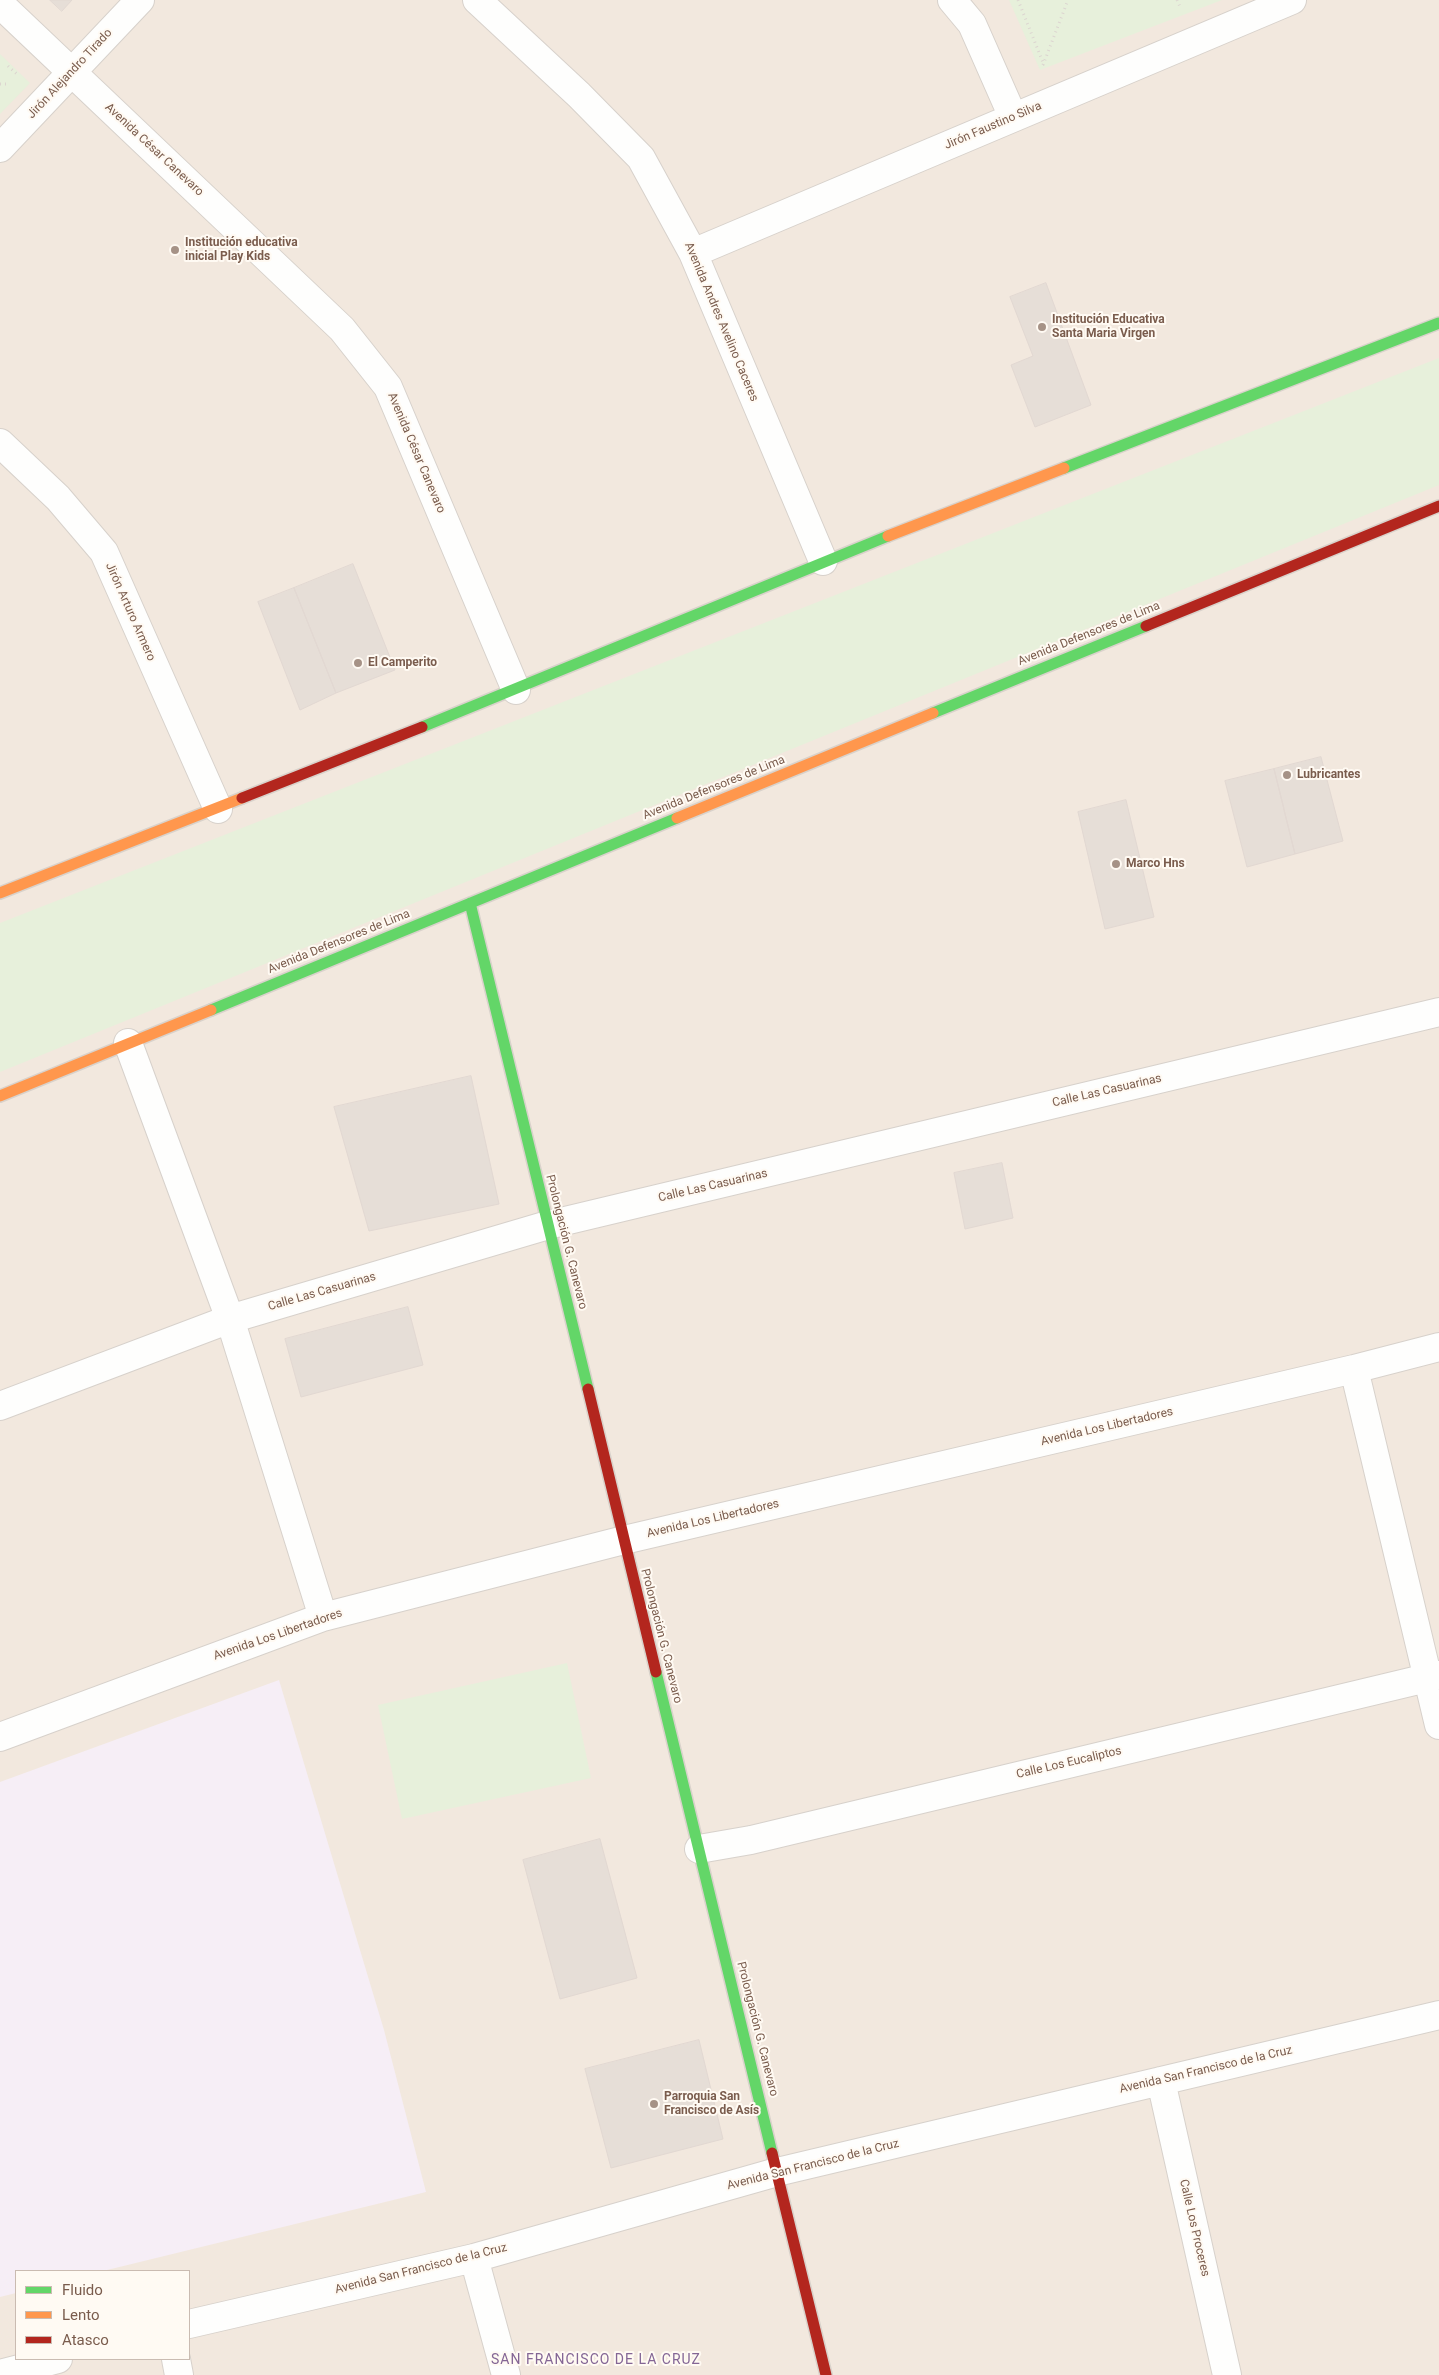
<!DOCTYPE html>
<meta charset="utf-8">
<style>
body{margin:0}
#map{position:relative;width:1439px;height:2375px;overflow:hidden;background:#f9f5f0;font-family:Roboto,sans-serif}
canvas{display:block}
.legend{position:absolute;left:15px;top:2270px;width:175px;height:90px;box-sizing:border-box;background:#fffaf3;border:1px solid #cabbb1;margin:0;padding:6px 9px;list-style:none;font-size:15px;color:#7a5c4d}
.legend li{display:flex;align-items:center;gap:10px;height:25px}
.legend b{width:25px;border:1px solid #cabbb1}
</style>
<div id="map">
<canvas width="1439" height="2375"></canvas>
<ul class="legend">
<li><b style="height:6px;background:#63d668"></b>Fluido</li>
<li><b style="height:6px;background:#ff974d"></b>Lento</li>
<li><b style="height:6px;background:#b3261e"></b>Atasco</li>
</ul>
</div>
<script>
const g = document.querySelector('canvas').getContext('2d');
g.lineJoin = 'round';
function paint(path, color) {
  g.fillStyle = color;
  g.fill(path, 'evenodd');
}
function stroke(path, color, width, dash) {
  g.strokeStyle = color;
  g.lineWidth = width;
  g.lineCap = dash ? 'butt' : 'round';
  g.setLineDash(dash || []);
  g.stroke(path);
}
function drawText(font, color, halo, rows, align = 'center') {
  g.font = font + ' Roboto,sans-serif';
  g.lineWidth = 4;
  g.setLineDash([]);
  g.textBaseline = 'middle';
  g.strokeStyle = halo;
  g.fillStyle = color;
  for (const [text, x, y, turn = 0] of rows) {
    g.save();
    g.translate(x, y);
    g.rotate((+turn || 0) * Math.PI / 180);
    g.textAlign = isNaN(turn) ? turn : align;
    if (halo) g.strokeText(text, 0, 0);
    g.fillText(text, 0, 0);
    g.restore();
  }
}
paint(new Path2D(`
 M0 0H1439V2375H0ZM16 2271H189V2359H16Z`), '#f2e8de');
paint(new Path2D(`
 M279 1680 384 2030 426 2192 103 2271H16V2293L0 2297V1782Z`), '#f6eef6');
paint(new Path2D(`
 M1009 0H1222L1040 70Z
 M0 54 30 83 0 114Z
 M1439 358V485L0 1072V923Z
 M567 1663 591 1778 402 1819 378 1705Z`), '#e7f0db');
const building = new Path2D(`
 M50 0H72L62 11Z
 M1046 283 1091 405 1035 427 1011 365 1033 356 1010 297Z
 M353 564 395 670 336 693 294 588Z
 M294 588 336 693 300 710 258 602Z
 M1321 757 1343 841 1295 854 1274 769Z
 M1274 769 1295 854 1247 867 1225 781Z
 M1126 800 1154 917 1105 929 1078 812Z
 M471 1076 499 1204 369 1231 334 1107Z
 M1002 1163 1013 1218 965 1229 954 1173Z
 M408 1307 423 1365 301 1397 285 1339Z
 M600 1839 637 1978 560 1999 523 1860Z
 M699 2040 723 2139 611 2168 585 2069Z`);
paint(building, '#e6ded7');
stroke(building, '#e2d8d2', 1);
const street = new Path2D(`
 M477 0 579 95 641 158 693 253 823 561
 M952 0 972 24 1013 117
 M0 4 342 329 388 387 516 690
 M0 148 140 0
 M693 253 1292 0
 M0 443 58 498 104 552 218 809
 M128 1043 230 1319 323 1617
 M1354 1369 1439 1725
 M0 1406 230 1319 548 1225 1439 1012
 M0 1737 323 1617 624 1540 1354 1369 1439 1347
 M699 1849 751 1840 1439 1675
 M1161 2081 1227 2375
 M474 2258 506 2375
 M189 2324 474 2258 777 2172 1439 2015
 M176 2359 179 2375
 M0 2374 58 2359`);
const fast = new Path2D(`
 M1064 468 1439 323
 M933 713 1146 626
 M422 727 888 536
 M470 903 588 1389
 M211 1010 677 818
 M656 1672 772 2153`);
const slow = new Path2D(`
 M888 536 1064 468
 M677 818 933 713
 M0 893 242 798
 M0 1096 211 1010`);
const jam = new Path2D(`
 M1146 626 1439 506
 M242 798 422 727
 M588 1389 656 1672
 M772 2153 826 2375`);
stroke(street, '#d7d1cb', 30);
stroke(fast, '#d9d2cb', 14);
stroke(slow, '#d9d2cb', 14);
stroke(jam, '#d9d2cb', 14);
stroke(new Path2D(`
 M1018 0 1044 65
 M1177 0 1181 9
 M1043 65 1068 0
 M8 66 18 75
 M0 84H9`), '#dcd5d0', 3, [1, 4]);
stroke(street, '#fefefd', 28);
stroke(fast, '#63d668', 11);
stroke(slow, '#ff974d', 11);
stroke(jam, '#b3261e', 11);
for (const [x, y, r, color] of [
 [175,250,5,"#a69286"],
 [1042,327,5,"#a69286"],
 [358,663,5,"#a69286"],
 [1287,775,5,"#a69286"],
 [1116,864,5,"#a69286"],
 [654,2104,5,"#a69286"]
]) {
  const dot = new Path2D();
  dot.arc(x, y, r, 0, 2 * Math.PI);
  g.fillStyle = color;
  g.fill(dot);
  stroke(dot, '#fffaf3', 2);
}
drawText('12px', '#7a5c4d', '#fffaf3', [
 ["Jirón Alejandro Tirado",70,74,-47],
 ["Jirón Faustino Silva",993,126,-23],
 ["Avenida César Canevaro",154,150,43],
 ["Avenida Andres Avelino Caceres",721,322,67],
 ["Avenida César Canevaro",416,453,67],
 ["Jirón Arturo Armero",130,612,66],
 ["Avenida Defensores de Lima",1089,634,-22],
 ["Avenida Defensores de Lima",714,788,-22],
 ["Avenida Defensores de Lima",339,942,-22],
 ["Calle Las Casuarinas",1107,1091,-13],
 ["Calle Las Casuarinas",713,1186,-13],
 ["Prolongación G. Canevaro",566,1242,76],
 ["Calle Las Casuarinas",322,1292,-16],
 ["Avenida Los Libertadores",1107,1427,-13],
 ["Avenida Los Libertadores",713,1519,-13],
 ["Avenida Los Libertadores",278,1635,-19],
 ["Prolongación G. Canevaro",661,1636,76],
 ["Calle Los Eucaliptos",1069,1763,-13],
 ["Prolongación G. Canevaro",757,2029,76],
 ["Avenida San Francisco de la Cruz",1206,2070,-13],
 ["Avenida San Francisco de la Cruz",813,2165,-14],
 ["Calle Los Proceres",1194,2228,77],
 ["Avenida San Francisco de la Cruz",421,2269,-14]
]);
drawText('bold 12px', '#7a5c4d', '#fffaf3', [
 ["Institución educativa",185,243],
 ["inicial Play Kids",185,257],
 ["Institución Educativa",1052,320],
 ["Santa Maria Virgen",1052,334],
 ["El Camperito",368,663],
 ["Lubricantes",1297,775],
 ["Marco Hns",1126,864],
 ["Parroquia San",664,2097],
 ["Francisco de Asís",664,2111]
], 'left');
g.letterSpacing = '1px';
drawText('14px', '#846695', '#fffaf3', [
 ["SAN FRANCISCO DE LA CRUZ",596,2360]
]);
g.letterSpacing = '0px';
</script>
